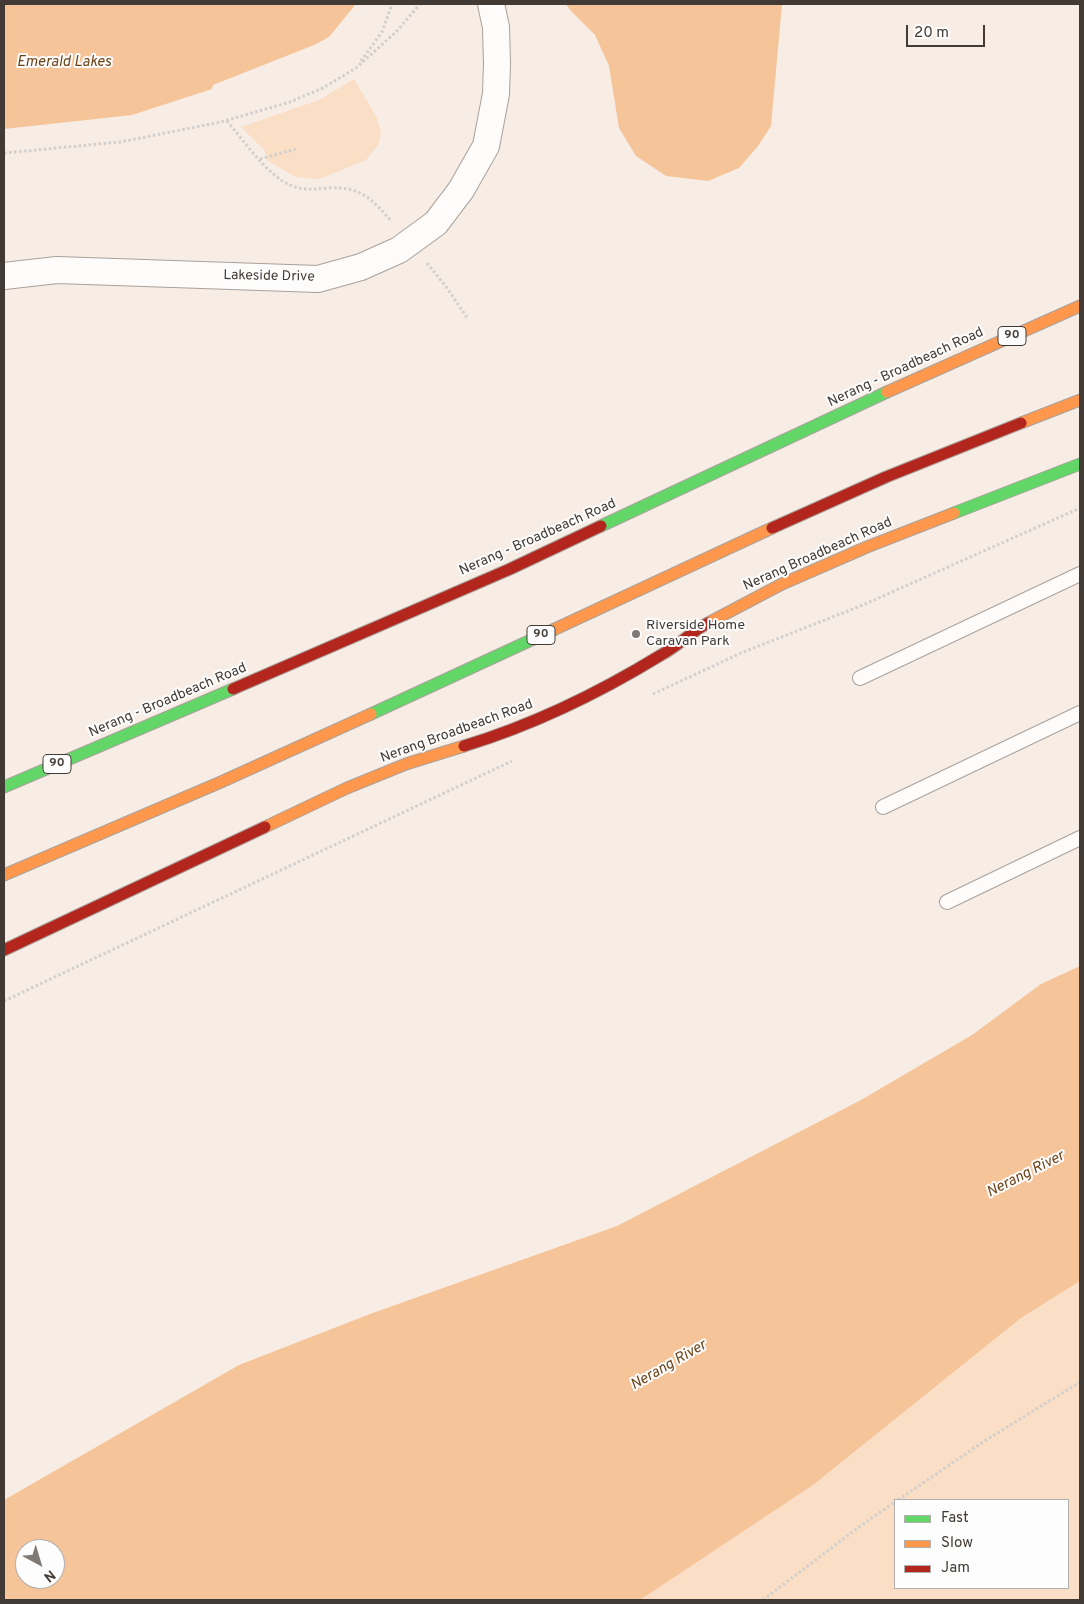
<!DOCTYPE html>
<style>
body{margin:0}
#map{position:relative;width:1084px;height:1604px;overflow:hidden;background:#f7ede5;font-family:Overpass,sans-serif}
canvas{display:block}
.frame{position:absolute;inset:0;border:5px solid #423b35;pointer-events:none}
.legend{position:absolute;left:894px;top:1499px;width:175px;height:90px;box-sizing:border-box;background:#fdfdfd;border:1px solid #b2afad;margin:0;padding:6px 9px;list-style:none;font-size:15px;color:#423b35}
.legend li{display:flex;align-items:center;gap:10px;height:25px}
.legend b{width:25px;border:1px solid #b2afad}
.north{position:absolute;left:15px;top:1539px;width:50px;height:50px;box-sizing:border-box;background:#fdfdfd;border:1px solid #b2afad;border-radius:50%;rotate:141deg;font-size:14px;font-weight:700;line-height:20px;text-align:center;color:#423b35}
.north::after{content:'';display:block;margin:auto;width:18px;height:22px;background:#817973;clip-path:polygon(50% 0,100% 100%,50% 72%,0 100%)}
.scale{position:absolute;left:906px;top:25px;width:79px;height:22px;box-sizing:border-box;border:2px solid #423b35;border-top:0;padding-left:6px;font-size:15px;line-height:18px;white-space:nowrap;color:#423b35;-webkit-text-stroke:4px #fdfdfd;paint-order:stroke}
</style>
<div id="map">
<canvas width="1084" height="1604"></canvas>
<div class="frame"></div>
<ul class="legend">
<li><b style="height:6px;background:#63d668"></b>Fast</li>
<li><b style="height:6px;background:#ff974d"></b>Slow</li>
<li><b style="height:6px;background:#b3261e"></b>Jam</li>
</ul>
<div class="north">N</div>
<div class="scale">20 m</div>
</div>
<script>
const g = document.querySelector('canvas').getContext('2d');
g.lineJoin = 'round';
function paint(path, color) {
  g.fillStyle = color;
  g.fill(path, 'evenodd');
}
function stroke(path, color, width, dash) {
  g.strokeStyle = color;
  g.lineWidth = width;
  g.lineCap = dash ? 'butt' : 'round';
  g.setLineDash(dash || []);
  g.stroke(path);
}
function drawText(font, color, halo, rows, align = 'center') {
  g.font = font + ' Overpass,sans-serif';
  g.lineWidth = 4;
  g.setLineDash([]);
  g.textBaseline = 'middle';
  g.strokeStyle = halo;
  g.fillStyle = color;
  for (const [text, x, y, turn = 0] of rows) {
    g.save();
    g.translate(x, y);
    g.rotate((+turn || 0) * Math.PI / 180);
    g.textAlign = isNaN(turn) ? turn : align;
    if (halo) g.strokeText(text, 0, 0);
    g.fillText(text, 0, 0);
    g.restore();
  }
}
paint(new Path2D(`
 M354 79 377 118 381 133 378 145 366 160 322 178 314 179 296 177 268 161 265 151 241 127 319 100Z
 M1080 1281V1600H640L813 1485 1021 1318ZM895 1500H1068V1588H895Z`), '#fadec6');
paint(new Path2D(`
 M4 4H356L329 37 314 45 213 85 212 89 132 115 4 129Z
 M566 4H782L771 126 758 146 739 168 708 181 666 176 636 156 619 128 609 66 595 35 570 10Z
 M1080 966V1281L1021 1318 813 1485 640 1600H4V1500L239 1365 370 1314 617 1226 861 1100 972 1035 1041 984ZM25 1549H55V1579H25Z`), '#f5c499');
const lane = new Path2D(`
 M860 678 1080 574
 M883 807 1080 713
 M947 902 1080 838`);
const street = new Path2D(`
 M4 276 57 270 318 279 361 267 399 250 436 223 461 190 486 146 496 94 497 63 496 27 491 4`);
const fast = new Path2D(`
 M954 513 1080 464
 M601 526 887 392
 M371 714 555 629
 M4 787 233 689`);
const slow = new Path2D(`
 M887 392 1080 306
 M1021 423 1080 400
 M708 623 782 584 867 547 954 513
 M555 629 772 528
 M265 827 347 788 406 764 464 746
 M4 875 221 782 371 714`);
const jam = new Path2D(`
 M772 528 886 477 1021 423
 M233 689 510 569 601 526
 M464 746C533 725 599 693 661 655 678 646 691 632 708 623
 M4 950 265 827`);
stroke(lane, '#a8a19b', 16);
stroke(street, '#a8a19b', 28);
stroke(fast, '#a8a19b', 13);
stroke(slow, '#a8a19b', 13);
stroke(jam, '#a8a19b', 13);
stroke(new Path2D(`
 M361 61 382 32 392 4
 M227 121C243 140 268 176 290 185 303 191 315 189 328 188 361 186 372 199 392 222
 M4 153 120 142 221 122 290 102 323 88 356 68 396 32 420 4
 M260 159 296 149
 M427 263 447 288 468 319
 M653 694 741 653 863 605 1080 508
 M4 1001 512 761
 M898 1500 983 1442 1080 1382
 M763 1600 859 1527 895 1502`), '#d2cfcc', 3, [2.5, 2.5]);
stroke(lane, '#fefcfb', 14);
stroke(street, '#fefcfb', 26);
stroke(fast, '#63d668', 11);
stroke(slow, '#ff974d', 11);
stroke(jam, '#b3261e', 11);
for (const [x, y, r, color] of [
 [636,634,5,"#817973"]
]) {
  const dot = new Path2D();
  dot.arc(x, y, r, 0, 2 * Math.PI);
  g.fillStyle = color;
  g.fill(dot);
  stroke(dot, '#fdfdfd', 2);
}
for (const [x, y, w] of [
 [1012,336,28],
 [541,635,28],
 [57,764,28]
]) {
  const box = new Path2D();
  box.roundRect(x - w / 2, y - 9.5, w, 19, 4);
  g.fillStyle = '#fdfdfd';
  g.fill(box);
  stroke(box, '#423b35', 1);
}
drawText('bold 12px', '#423b35', null, [
 ["90",1012,336],
 ["90",541,635],
 ["90",57,764]
]);
drawText('14px', '#423b35', '#fdfdfd', [
 ["Lakeside Drive",269,277,1],
 ["Nerang - Broadbeach Road",906,368,-25],
 ["Nerang - Broadbeach Road",538,538,-24],
 ["Nerang Broadbeach Road",818,555,-24],
 ["Nerang - Broadbeach Road",168,701,-23],
 ["Nerang Broadbeach Road",457,732,-20]
]);
drawText('14px', '#423b35', '#fdfdfd', [
 ["Riverside Home",646,626],
 ["Caravan Park",646,642]
], 'left');
drawText('italic 15px', '#6e4318', '#fdfdfd', [
 ["Emerald Lakes",64,63],
 ["Nerang River",1026,1175,-27],
 ["Nerang River",669,1366,-30]
]);
</script>
